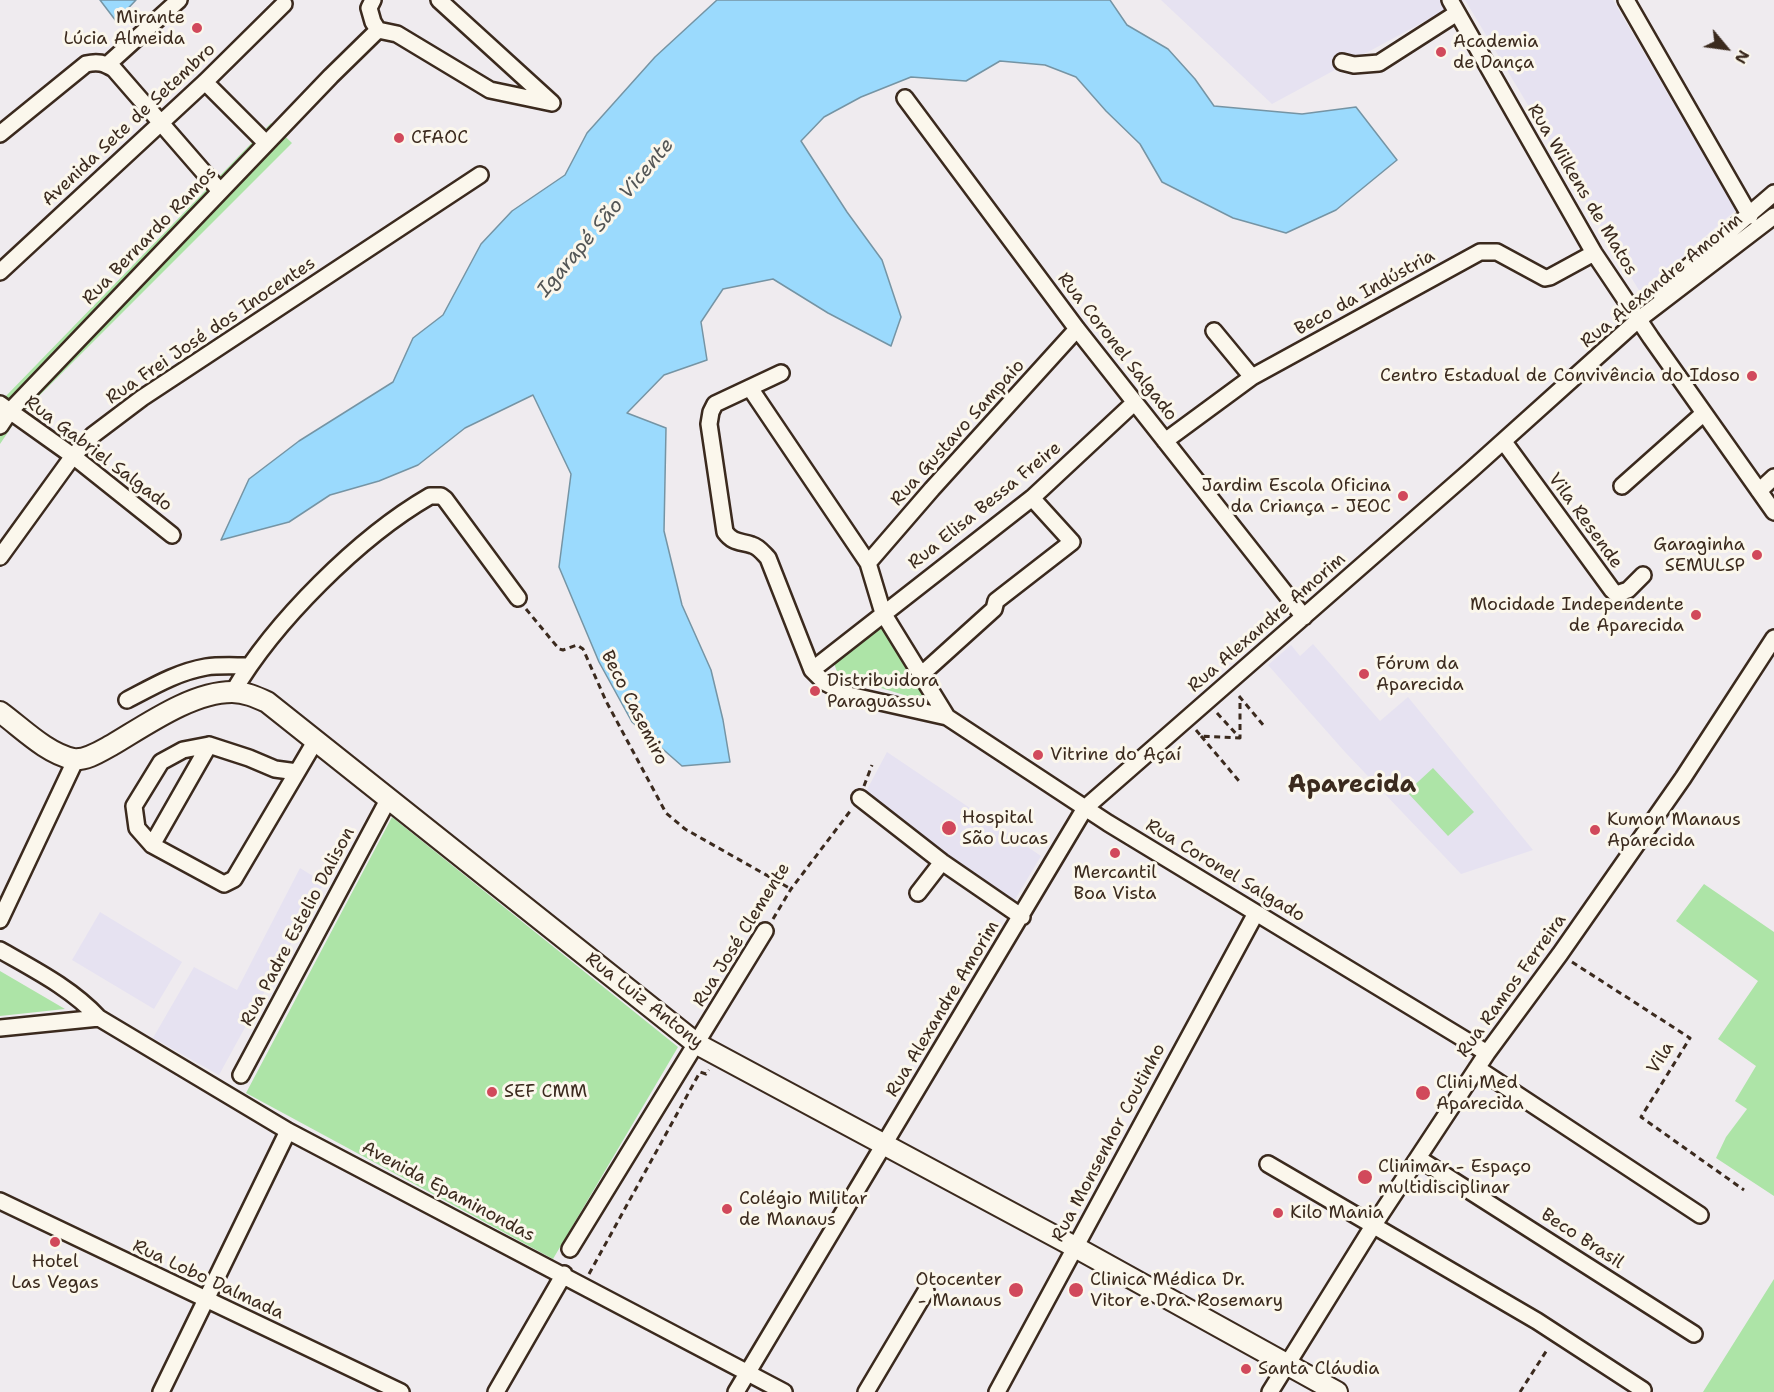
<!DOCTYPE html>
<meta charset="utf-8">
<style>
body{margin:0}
#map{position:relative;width:1774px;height:1392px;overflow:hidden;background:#efebef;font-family:"Shantell Sans",sans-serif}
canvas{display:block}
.north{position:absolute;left:1696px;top:18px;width:60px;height:60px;-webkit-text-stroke:4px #fbf7ec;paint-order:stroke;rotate:119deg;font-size:16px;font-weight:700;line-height:24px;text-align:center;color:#3b2a1e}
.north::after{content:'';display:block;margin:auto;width:21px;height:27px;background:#3b2a1e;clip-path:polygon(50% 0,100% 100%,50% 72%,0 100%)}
</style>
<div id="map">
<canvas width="1774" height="1392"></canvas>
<div class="north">N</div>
</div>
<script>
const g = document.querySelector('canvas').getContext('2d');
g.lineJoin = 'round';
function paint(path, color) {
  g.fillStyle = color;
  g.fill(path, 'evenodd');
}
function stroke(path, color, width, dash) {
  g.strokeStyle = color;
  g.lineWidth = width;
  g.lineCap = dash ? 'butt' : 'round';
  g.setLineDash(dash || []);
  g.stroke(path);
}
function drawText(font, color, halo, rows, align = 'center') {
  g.font = font + ' "Shantell Sans",sans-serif';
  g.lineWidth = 6;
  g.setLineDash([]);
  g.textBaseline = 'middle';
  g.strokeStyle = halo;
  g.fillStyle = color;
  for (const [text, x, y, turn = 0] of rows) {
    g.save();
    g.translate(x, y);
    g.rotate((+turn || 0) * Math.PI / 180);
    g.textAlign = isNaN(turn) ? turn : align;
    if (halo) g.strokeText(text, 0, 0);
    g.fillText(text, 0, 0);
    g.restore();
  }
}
paint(new Path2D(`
 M1161 0H1464L1272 104Z
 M1465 0H1613L1736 210 1640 292Z
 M1313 644 1380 721 1408 697 1533 850 1461 874 1345 752 1268 665 1291 645 1300 656Z
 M887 752 1041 856 1010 908 862 799Z
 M300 868 324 883 219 1075 153 1038 194 967 237 990Z
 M100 912 182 962 154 1009 72 960Z`), '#e6e2f1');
paint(new Path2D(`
 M271 123 292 143 19 416 0 444V394L5 397Z
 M879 625 926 695 914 698 838 675 833 660Z
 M1433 768 1474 812 1448 836 1407 792Z
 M392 817 678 1047 553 1259 246 1093Z
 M1704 884 1774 932V1196L1716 1158 1726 1137 1747 1109 1735 1101 1756 1066 1718 1039 1758 981 1676 921Z
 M0 971 65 1009 0 1016Z
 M1774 1279V1392H1703Z`), '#ade4a7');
const water = new Path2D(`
 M100 0H136L116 21Z
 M717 0H1110L1127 25 1168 49 1195 79 1214 106 1302 114 1356 107 1397 160 1336 210 1286 233 1233 218 1162 182 1140 144 1106 111 1076 77 1045 65 1000 61 966 81 911 77 861 97 824 117 801 141 847 212 882 260 901 317 891 346 828 313 773 279 723 289 701 322 707 360 664 375 627 413 666 428 664 531 682 605 711 670 723 720 730 762 682 766 632 722 599 662 559 567 571 474 533 395 465 428 418 465 379 481 330 495 289 522 221 540 249 479 299 441 393 382 413 338 443 315 481 244 512 211 565 175 587 133 655 57Z`);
paint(water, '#9bdafd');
stroke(water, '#7594a4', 1.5);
const minor = new Path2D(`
 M373 0 369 8 373 22 378 30
 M439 0 552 103
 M1450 0 1594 253 1651 338 1774 512
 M1626 0 1750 216
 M1342 62 1354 65 1379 63 1457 13
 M107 65 179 0
 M205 82 266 143
 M905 98 1077 329 1304 617
 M0 134 86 64C98 61 104 63 114 69L220 191
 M0 272 205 82 284 4
 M1659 292 1774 193
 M1214 331 1252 377
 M781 373 715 404 711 412 709 424 725 532C733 543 740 541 752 545 759 547 763 553 768 558L812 670 824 682 849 695 947 717 1108 823 1487 1053
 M750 388 868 563 883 613 947 717
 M0 404 73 456 172 535
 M0 426 10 411 331 76 378 30 397 34 490 90 552 103
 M1165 441 1252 377 1480 252H1497L1545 278 1550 277 1594 253
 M1504 442 1612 590 1616 594 1628 590 1643 575
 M1622 486 1704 413
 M1759 491 1774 477
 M0 557 73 456 93 435 142 398 480 175
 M868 563 932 489 1077 329
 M812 670 1032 498 1135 402
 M922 674 994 609 996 601 1072 542 1032 498
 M233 692C274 622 359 537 430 496H441L445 499 518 598
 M127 700C152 687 177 672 206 667 219 665 234 666 248 666
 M297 772 275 769 249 758 209 745 183 750 161 762 134 806 137 828 152 845 224 884 234 879 316 740
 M860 798 942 862 1022 917
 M152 845 209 745
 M918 893 942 862
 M0 920 76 759
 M0 950C35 970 71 988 99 1018L288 1131 784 1392
 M0 1028 99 1018
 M1477 1068 1700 1215
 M241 1075 389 798
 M1418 1158 1694 1334
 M1268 1164 1537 1321 1643 1390
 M0 1201 401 1392
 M570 1249 765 931
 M161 1392 288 1131
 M496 1392 564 1274
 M736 1392 1085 808 1470 471 1638 320 1774 216
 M866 1392 926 1291
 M997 1392 1256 913
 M1270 1392 1373 1226 1487 1053 1560 954 1683 778 1774 638`);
const major = new Path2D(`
 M0 712C22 728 46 753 73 759 86 761 101 751 112 745 146 725 192 692 232 692 245 692 256 697 267 702L697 1044 1075 1247 1337 1392`);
stroke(minor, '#3b2a1e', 20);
stroke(major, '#3b2a1e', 24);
stroke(new Path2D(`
 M526 609 559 649 563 650 577 645 583 649 606 701 666 813 685 829 791 889
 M1239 696 1264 726
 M1217 713 1240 738V697
 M1196 730 1201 736 1240 738
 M1201 736 1239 781
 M864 786 872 765
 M773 919 791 889 851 810
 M1572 962 1690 1038 1641 1117 1744 1190
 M589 1274 700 1072 706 1074 709 1070
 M1520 1392 1547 1350`), '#3b2a1e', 3, [6, 4.5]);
stroke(minor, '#fbf7ec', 15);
stroke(major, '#fbf7ec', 20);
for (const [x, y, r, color] of [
 [197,28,6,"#d1495b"],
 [1441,52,6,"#d1495b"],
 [399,138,6,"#d1495b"],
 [1752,376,6,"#d1495b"],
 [1403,496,6,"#d1495b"],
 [1757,555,6,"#d1495b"],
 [1696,615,6,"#d1495b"],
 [1364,674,6,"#d1495b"],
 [815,691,6,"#d1495b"],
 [1038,755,6,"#d1495b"],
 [949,828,8,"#d1495b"],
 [1595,830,6,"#d1495b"],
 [1115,853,6,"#d1495b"],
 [492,1092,6,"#d1495b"],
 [1423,1093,8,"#d1495b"],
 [1365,1177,8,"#d1495b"],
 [727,1209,6,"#d1495b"],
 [1278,1213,6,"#d1495b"],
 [55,1242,6,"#d1495b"],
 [1016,1290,8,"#d1495b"],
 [1076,1290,8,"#d1495b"],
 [1246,1369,6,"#d1495b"]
]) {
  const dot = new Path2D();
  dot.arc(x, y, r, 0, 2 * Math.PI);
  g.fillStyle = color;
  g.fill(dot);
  stroke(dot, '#fbf7ec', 2);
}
drawText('18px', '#3b2a1e', '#fbf7ec', [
 ["Mirante",185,18,"right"],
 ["Lúcia Almeida",185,39,"right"],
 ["Academia",1453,42],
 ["de Dança",1453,63],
 ["CFAOC",411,138],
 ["Centro Estadual de Convivência do Idoso",1740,376,"right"],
 ["Jardim Escola Oficina",1391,486,"right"],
 ["da Criança - JEOC",1391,507,"right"],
 ["Garaginha",1745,545,"right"],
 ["SEMULSP",1745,566,"right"],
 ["Mocidade Independente",1684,605,"right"],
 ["de Aparecida",1684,626,"right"],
 ["Fórum da",1376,664],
 ["Aparecida",1376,685],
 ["Distribuidora",827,681],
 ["Paraguassu",827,702],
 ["Vitrine do Açaí",1050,755],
 ["Hospital",962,818],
 ["São Lucas",962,839],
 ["Kumon Manaus",1607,820],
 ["Aparecida",1607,841],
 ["Mercantil",1115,873,"center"],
 ["Boa Vista",1115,894,"center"],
 ["Clini Med",1436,1083],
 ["Aparecida",1436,1104],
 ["SEF CMM",504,1092],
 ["Clinimar - Espaço",1378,1167],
 ["multidisciplinar",1378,1188],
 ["Colégio Militar",739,1199],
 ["de Manaus",739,1220],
 ["Kilo Mania",1290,1213],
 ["Hotel",55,1262,"center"],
 ["Las Vegas",55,1283,"center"],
 ["Otocenter",1002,1280,"right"],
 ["- Manaus",1002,1301,"right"],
 ["Clinica Médica Dr.",1090,1280],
 ["Vitor e Dra. Rosemary",1090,1301],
 ["Santa Cláudia",1258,1369]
], 'left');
drawText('18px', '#3b2a1e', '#fbf7ec', [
 ["Avenida Sete de Setembro",129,125,-43],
 ["Rua Wilkens de Matos",1582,190,59],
 ["Rua Bernardo Ramos",150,236,-46],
 ["Rua Alexandre Amorim",1662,281,-39],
 ["Beco da Indústria",1365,293,-29],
 ["Rua Frei José dos Inocentes",211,331,-34],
 ["Rua Coronel Salgado",1117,347,52],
 ["Rua Gustavo Sampaio",958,433,-48],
 ["Rua Gabriel Salgado",98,454,37],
 ["Rua Elisa Bessa Freire",985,506,-39],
 ["Vila Resende",1585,521,54],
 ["Rua Alexandre Amorim",1267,623,-41],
 ["Beco Casemiro",634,708,63],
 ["Rua Coronel Salgado",1225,871,31],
 ["Rua Padre Estelio Dalison",298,927,-62],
 ["Rua José Clemente",742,935,-58],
 ["Rua Ramos Ferreira",1512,986,-54],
 ["Rua Luiz Antony",644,1001,38],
 ["Rua Alexandre Amorim",943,1009,-59],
 ["Vila",1661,1058,-58],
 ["Rua Monsenhor Coutinho",1109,1143,-62],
 ["Avenida Epaminondas",448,1192,28],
 ["Beco Brasil",1582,1239,33],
 ["Rua Lobo Dalmada",208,1280,25]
]);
drawText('italic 20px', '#535656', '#fbf7ec', [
 ["Igarapé São Vicente",606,218,-50]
]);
drawText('bold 24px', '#3b2a1e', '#fbf7ec', [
 ["Aparecida",1352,786]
]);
</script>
